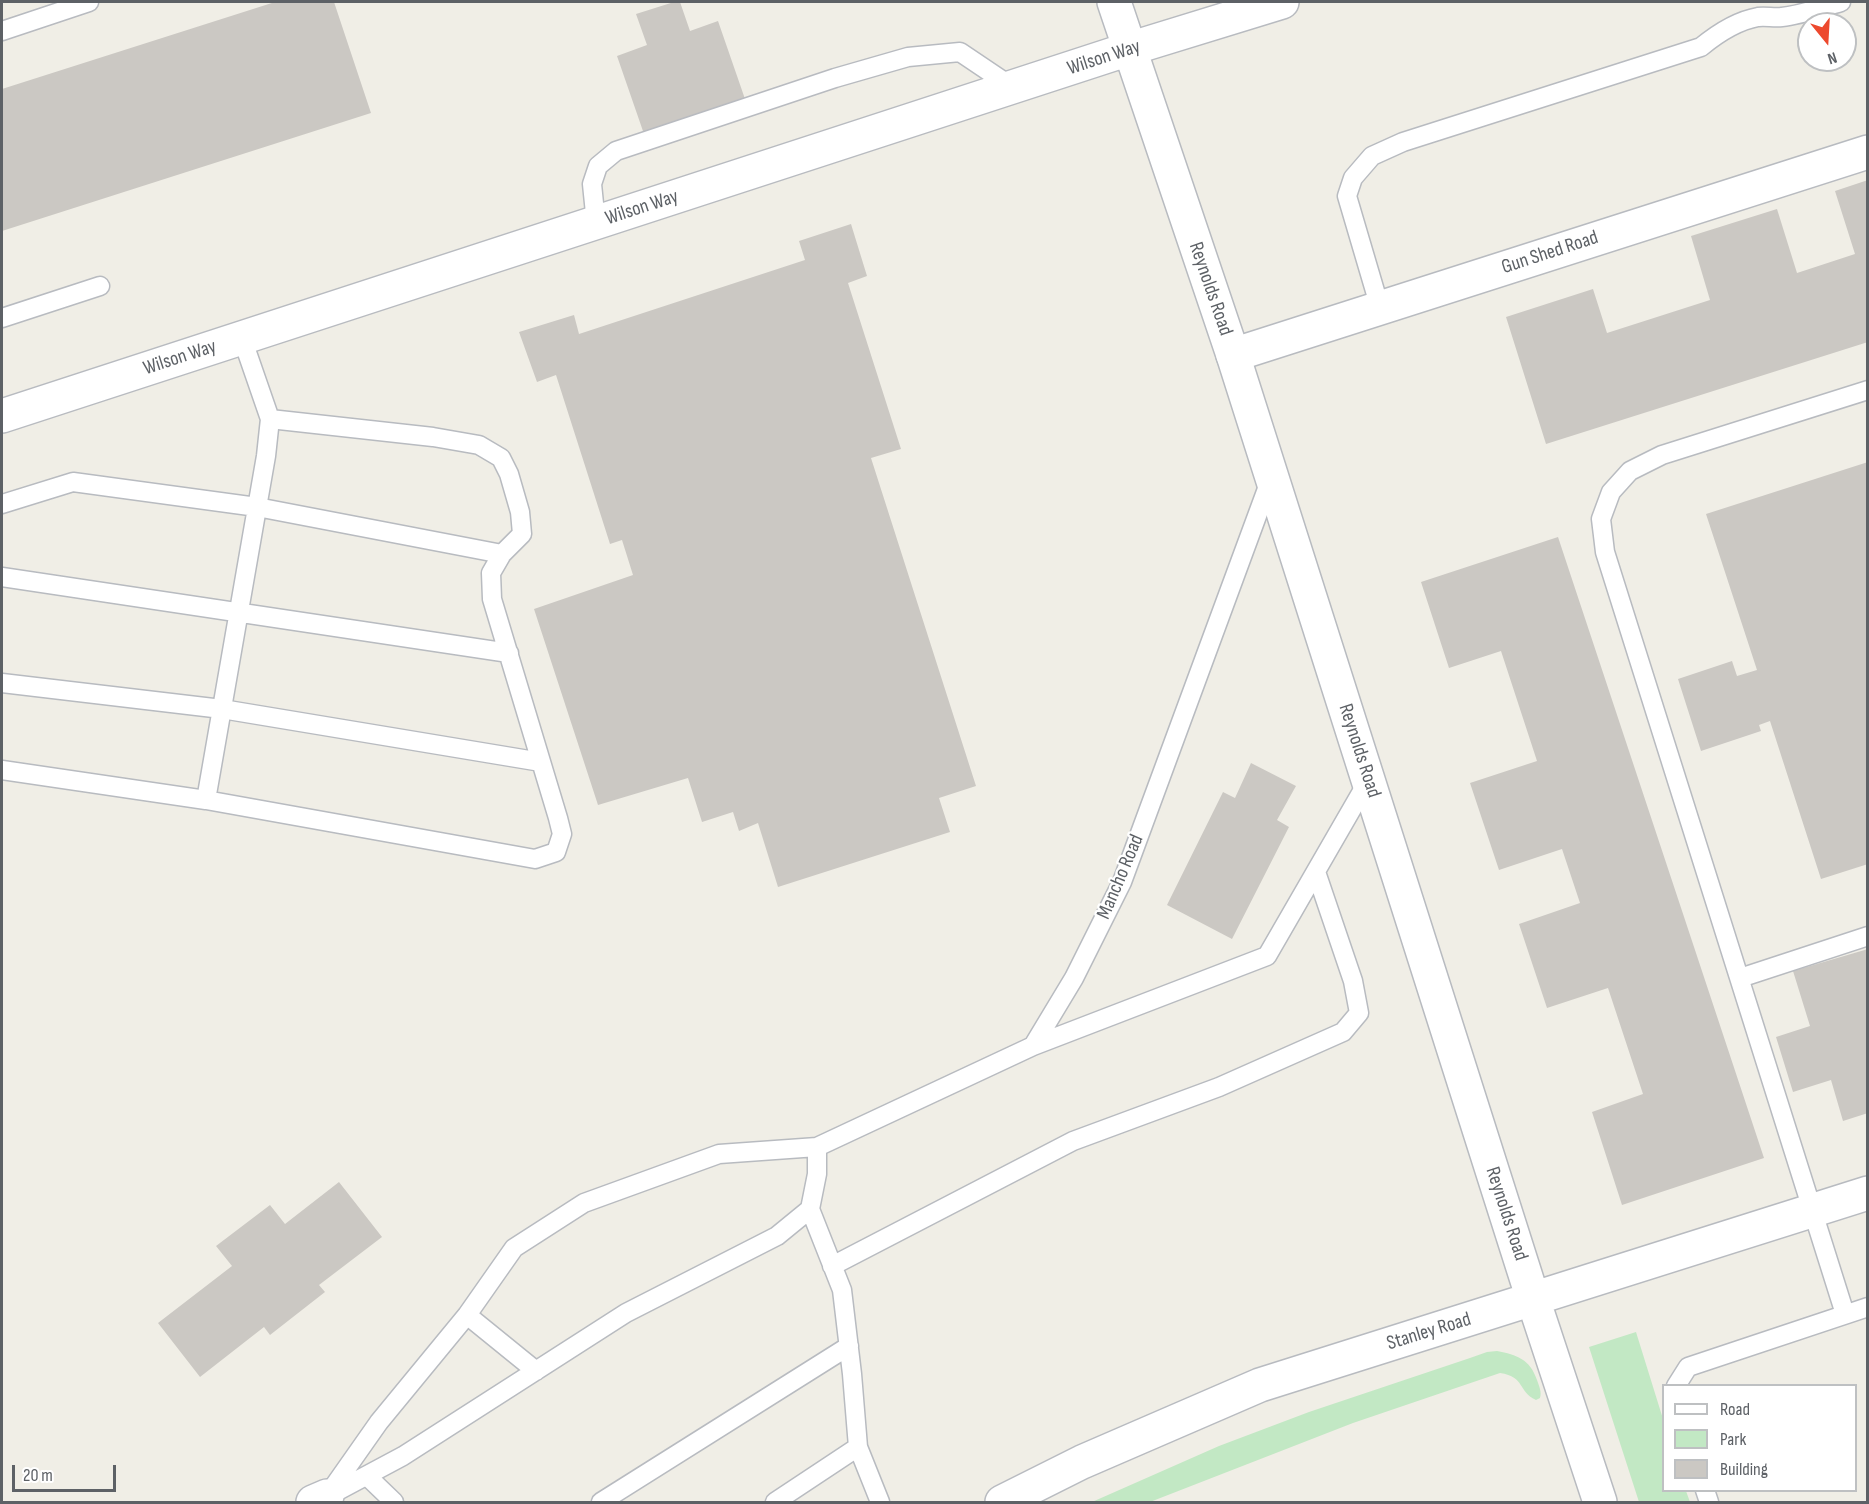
<!DOCTYPE html>
<style>
body{margin:0}
#map{position:relative;width:1869px;height:1504px;overflow:hidden;background:#f0eee6;font-family:"Sofia Sans Condensed",sans-serif}
canvas{display:block}
.frame{position:absolute;inset:0;border:3px solid #5d6166;pointer-events:none}
.legend{position:absolute;left:1662px;top:1384px;width:195px;height:108px;box-sizing:border-box;background:#fff;border:2px solid #bec0c2;margin:0;padding:8px 10px;list-style:none;font-size:18px;color:#5d6166}
.legend li{display:flex;align-items:center;gap:12px;height:30px}
.legend b{width:30px;border:2px solid #bec0c2}
.north{position:absolute;left:1797px;top:12px;width:60px;height:60px;box-sizing:border-box;background:#fff;border:2px solid #bec0c2;border-radius:50%;rotate:162deg;font-size:16px;font-weight:700;line-height:24px;text-align:center;color:#5d6166}
.north::after{content:'';display:block;margin:auto;width:21px;height:27px;background:#ed492e;clip-path:polygon(50% 0,100% 100%,50% 72%,0 100%)}
.scale{position:absolute;left:12px;top:1465px;width:104px;height:27px;box-sizing:border-box;border:3px solid #5d6166;border-top:0;padding-left:8px;font-size:18px;line-height:21px;white-space:nowrap;color:#5d6166;-webkit-text-stroke:4px #fff;paint-order:stroke}
</style>
<div id="map">
<canvas width="1869" height="1504"></canvas>
<div class="frame"></div>
<ul class="legend">
<li><b style="height:8px;background:#fff"></b>Road</li>
<li><b style="height:16px;background:#c2e8c4"></b>Park</li>
<li><b style="height:16px;background:#cbc8c3"></b>Building</li>
</ul>
<div class="north">N</div>
<div class="scale">20 m</div>
</div>
<script>
const g = document.querySelector('canvas').getContext('2d');
g.lineJoin = 'round';
function paint(path, color) {
  g.fillStyle = color;
  g.fill(path, 'evenodd');
}
function stroke(path, color, width, dash) {
  g.strokeStyle = color;
  g.lineWidth = width;
  g.lineCap = dash ? 'butt' : 'round';
  g.setLineDash(dash || []);
  g.stroke(path);
}
function drawText(font, color, halo, rows, align = 'center') {
  g.font = font + ' "Sofia Sans Condensed",sans-serif';
  g.lineWidth = 4.5;
  g.setLineDash([]);
  g.textBaseline = 'middle';
  g.strokeStyle = halo;
  g.fillStyle = color;
  for (const [text, x, y, turn = 0] of rows) {
    g.save();
    g.translate(x, y);
    g.rotate((+turn || 0) * Math.PI / 180);
    g.textAlign = isNaN(turn) ? turn : align;
    if (halo) g.strokeText(text, 0, 0);
    g.fillText(text, 0, 0);
    g.restore();
  }
}
paint(new Path2D(`
 M1636 1332 1663 1419 1664 1490 1686 1491 1690 1502H1639L1589 1347Z
 M1497 1351C1517 1355 1530 1359 1537 1380 1539 1386 1542 1392 1540 1398L1536 1400C1517 1391 1526 1377 1500 1373L1353 1423 1150 1502H1092L1219 1446 1309 1412 1470 1358 1487 1352Z`), '#c2e8c4');
paint(new Path2D(`
 M275 2H334L371 113 2 231V89Z
 M674 2H680L690 31 718 21 745 99 644 134 617 56 647 45 636 14Z
 M1868 180V342L1546 444 1506 317 1593 289 1607 333 1710 300 1691 236 1777 209 1797 273 1855 254 1835 191Z
 M851 224 867 276 848 283 901 449 871 458 976 786 939 798 950 832 778 887 758 823 739 831 733 812 702 822 688 778 598 805 534 609 633 575 622 540 610 544 556 375 537 382 519 332 574 315 579 334 805 260 799 241Z
 M1868 462V864L1821 879 1770 721 1759 725 1761 731 1701 751 1678 679 1732 661 1737 676 1757 670 1706 514Z
 M1558 537 1764 1158 1622 1205 1592 1112 1643 1094 1608 988 1547 1008 1519 924 1580 903 1562 849 1499 870 1470 783 1537 761 1501 651 1449 668 1421 582Z
 M1251 763 1296 786 1277 820 1289 827 1232 939 1167 905 1223 792 1235 798Z
 M1868 949V1113L1843 1121 1831 1080 1793 1092 1776 1037 1810 1026 1793 971Z
 M339 1182 382 1237 319 1285 325 1292 270 1335 264 1327 200 1377 158 1323 232 1266 216 1246 270 1205 285 1224Z`), '#cbc8c3');
const service = new Path2D(`
 M2 31 89 2
 M596 223 592 184 598 166 616 151 835 78 908 57 960 52 1012 87
 M1380 308 1347 196 1353 178 1372 156 1403 142 1701 47C1718 33 1736 21 1758 17 1766 16 1774 18 1782 17 1802 15 1822 7 1841 2
 M2 318 100 286
 M242 338 270 419 266 456 206 800 535 859 556 852 562 834 558 818 492 599 491 573 502 554 522 534 520 512 509 474 501 458 479 445 433 437 270 419
 M2 504 73 482 257 507 502 554
 M2 577 509 653
 M2 683 222 709 541 762
 M2 770 206 800
 M1740 978 1868 936
 M1033 1046 1267 956 1368 781
 M810 1209 842 1290 852 1374 858 1447 880 1502
 M832 1266 1073 1141 1219 1087 1343 1032 1359 1013 1353 981 1316 872
 M1845 1314 1605 552 1601 519 1611 492 1630 471 1662 455 1868 390
 M467 1315 536 1371
 M1676 1386 1688 1367 1868 1307
 M367 1476 394 1502
 M1705 1490 1709 1502
 M330 1495 403 1456 626 1313 777 1236 810 1209 817 1174V1147
 M327 1496 379 1422 467 1315 514 1248 584 1203 719 1154 817 1147 1033 1046 1074 978 1122 882 1271 478
 M601 1502 849 1346
 M775 1502 858 1447`);
const minor = new Path2D(`
 M1233 355 1868 152
 M313 1502 327 1496`);
const tertiary = new Path2D(`
 M1114 2 1233 355 1533 1299 1600 1502
 M2 416 1129 49 1282 2
 M1002 1502 1082 1462 1260 1385 1868 1193`);
stroke(service, '#b8bbc0', 21);
stroke(minor, '#b8bbc0', 36);
stroke(tertiary, '#b8bbc0', 36);
stroke(service, '#fff', 18);
stroke(minor, '#fff', 33);
stroke(tertiary, '#fff', 33);
drawText('20px', '#5d6166', '#fff', [
 ["Wilson Way",1104,58,-18],
 ["Wilson Way",642,208,-18],
 ["Gun Shed Road",1550,253,-18],
 ["Reynolds Road",1210,289,71],
 ["Wilson Way",180,358,-18],
 ["Reynolds Road",1359,751,72],
 ["Mancho Road",1121,877,-67],
 ["Reynolds Road",1506,1214,72],
 ["Stanley Road",1429,1332,-17]
]);
</script>
